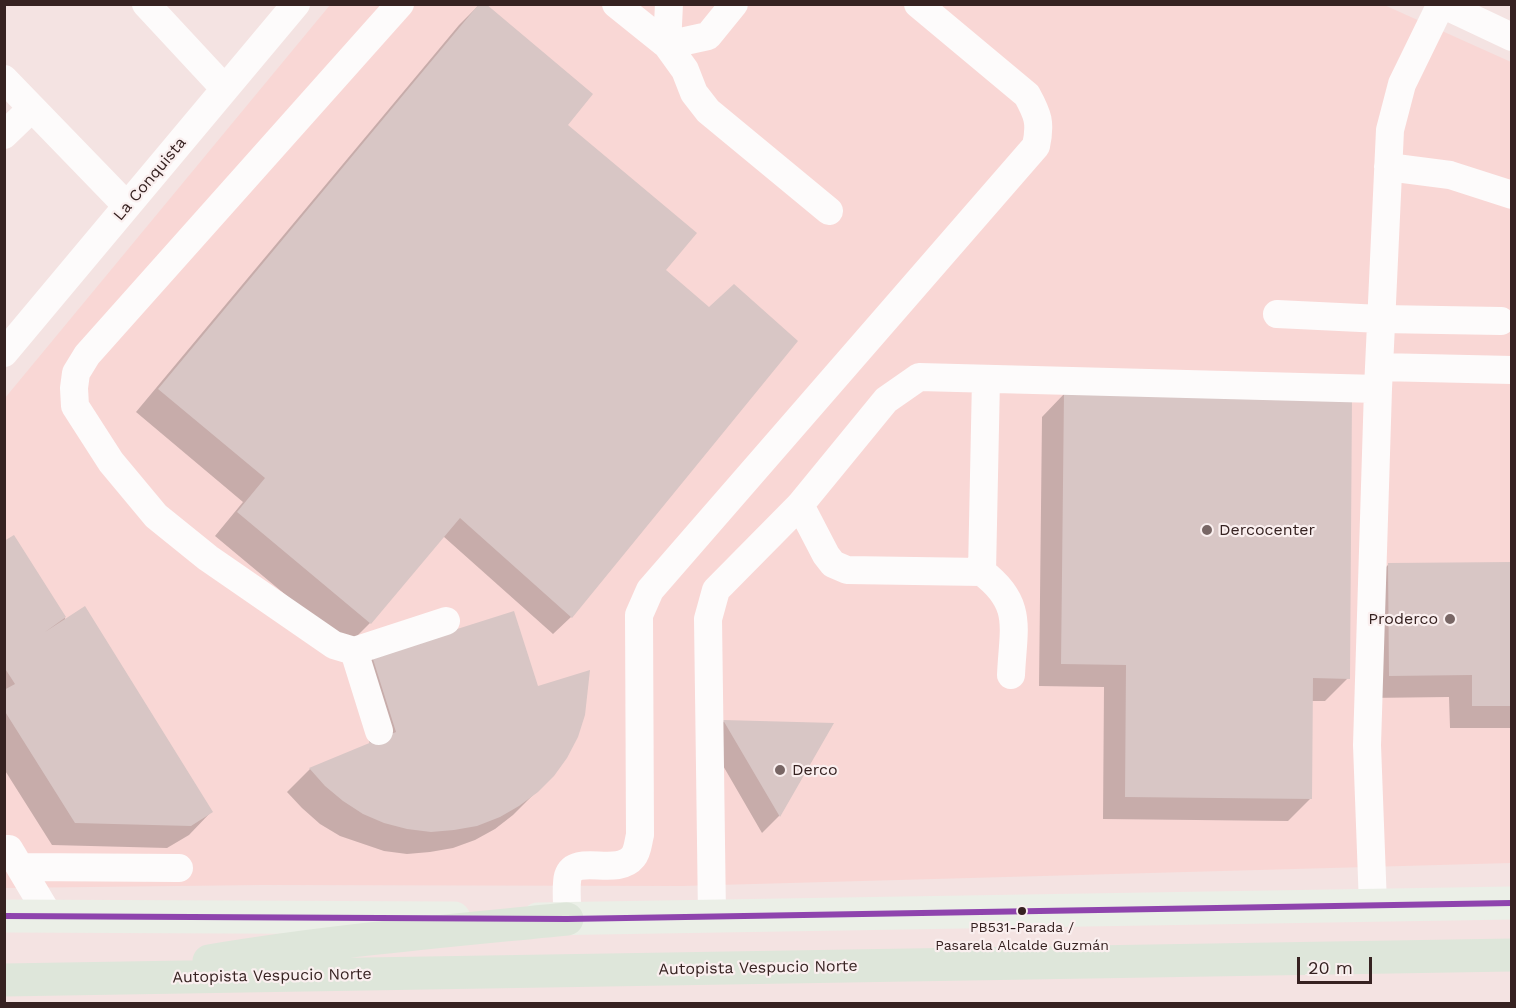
<!DOCTYPE html>
<meta charset="utf-8">
<style>
body{margin:0}
#map{position:relative;width:1516px;height:1008px;overflow:hidden;background:#f4e3e2;font-family:"Work Sans",sans-serif}
canvas{display:block}
.frame{position:absolute;inset:0;border:6px solid #362221;pointer-events:none}
.scale{position:absolute;left:1297px;top:957px;width:75px;height:27px;box-sizing:border-box;border:3px solid #362221;border-top:0;padding-left:8px;font-size:18px;line-height:21px;white-space:nowrap;color:#362221;-webkit-text-stroke:4px #faefef;paint-order:stroke}
</style>
<div id="map">
<canvas width="1516" height="1008"></canvas>
<div class="frame"></div>
<div class="scale">20 m</div>
</div>
<script>
const g = document.querySelector('canvas').getContext('2d');
g.lineJoin = 'round';
function paint(path, color) {
  g.fillStyle = color;
  g.fill(path, 'evenodd');
}
function stroke(path, color, width, dash) {
  g.strokeStyle = color;
  g.lineWidth = width;
  g.lineCap = dash ? 'butt' : 'round';
  g.setLineDash(dash || []);
  g.stroke(path);
}
function drawText(font, color, halo, rows, align = 'center') {
  g.font = font + ' "Work Sans",sans-serif';
  g.lineWidth = 4.5;
  g.setLineDash([]);
  g.textBaseline = 'middle';
  g.strokeStyle = halo;
  g.fillStyle = color;
  for (const [text, x, y, turn = 0] of rows) {
    g.save();
    g.translate(x, y);
    g.rotate((+turn || 0) * Math.PI / 180);
    g.textAlign = isNaN(turn) ? turn : align;
    if (halo) g.strokeText(text, 0, 0);
    g.fillText(text, 0, 0);
    g.restore();
  }
}
paint(new Path2D(`
 M1382 4 1511 62V863L682 886 263 885 5 888V398L330 5Z`), '#f9d7d5');
paint(new Path2D(`
 M480 4 566 125 659 276 709 309 571 617 553 634 443 536 370 623 347 646 215 536 243 502 136 412 459 25Z
 M1064 394 1348 678 1325 701H1312L1311 798 1288 821 1103 819 1104 687 1039 686 1042 417Z
 M14 537 66 620 211 812 189 835 167 848 52 845 4 769V543Z
 M1512 564V728H1450L1449 697 1367 698 1365 588 1388 565Z
 M372 657 553 775 513 815 495 829 475 840 453 848 430 852 407 854 384 851 340 836 320 824 302 808 287 792 310 769 370 744 350 680Z
 M724 721 831 725 779 816 762 833 707 738Z`), '#0003');
paint(new Path2D(`
 M479 4H486L593 94 568 125 697 233 666 270 709 307 734 284 798 341 572 618 460 518 371 624 237 512 265 478 158 389Z
 M1064 392 1352 396 1350 679 1313 678 1312 799 1125 797 1126 665 1061 664Z
 M14 535 66 617 45 632 85 606 213 812 191 826 75 823 4 710V690L15 684 4 667V541Z
 M1512 562V706H1472V675L1389 676 1388 563Z
 M514 611 538 686 590 670 585 715 578 737 567 758 554 776 538 792 519 806 500 817 477 826 454 830 431 832 407 829 384 823 363 814 343 801 325 786 309 768 396 732 372 656Z
 M723 720 834 723 780 817Z`), '#d8c6c5');
stroke(new Path2D(`
 M146 4 225 89
 M400 4 87 355 76 373 74 388 75 406 111 462 156 516 208 558 334 645 354 651 446 621
 M616 4 667 45 685 70 694 93 708 111 829 211
 M669 4 667 45 708 36 734 4
 M1442 4 1512 37
 M4 79 127 206
 M4 135 32 108
 M1388 167 1450 175 1512 195
 M1277 314 1381 319 1501 321
 M4 353 296 4
 M1379 367 1512 370
 M800 505 826 555 833 564 847 570 982 572C1024 604 1013 628 1011 675
 M982 572 986 379
 M354 651 379 731
 M4 849H9L49 916
 M20 867 179 868
 M1373 905 1367 745 1378 389 1390 130 1402 84 1441 4
 M712 916 708 619 716 590 800 505 886 400 919 377 1378 389
 M567 919C568 907 565 886 568 876 575 853 617 877 633 857 638 851 638 842 640 835L639 615 650 590 1036 146C1041 123 1038 115 1027 95L918 4`), '#fdfbfb', 28);
stroke(new Path2D(`
 M4 916 454 918
 M538 919 1512 903`), '#ebefe7', 33);
stroke(new Path2D(`
 M209 961C328 941 447 931 567 919
 M4 980 1512 955`), '#dee6da', 33);
stroke(new Path2D(`
 M4 916 567 919 1512 903`), '#8e44ad', 6);
for (const [x, y, r, color] of [
 [1207,530,6,"#786665"],
 [1450,619,6,"#786665"],
 [780,770,6,"#786665"],
 [1022,911,5,"#362221"]
]) {
  const dot = new Path2D();
  dot.arc(x, y, r, 0, 2 * Math.PI);
  g.fillStyle = color;
  g.fill(dot);
  stroke(dot, '#faefef', 2);
}
drawText('14px', '#362221', '#faefef', [
 ["PB531-Parada /",1022,928],
 ["Pasarela Alcalde Guzmán",1022,946]
]);
drawText('16px', '#362221', '#faefef', [
 ["La Conquista",150,179,-50],
 ["Autopista Vespucio Norte",758,968,-1],
 ["Autopista Vespucio Norte",272,976,-1]
]);
drawText('16px', '#362221', '#faefef', [
 ["Dercocenter",1219,530],
 ["Proderco",1438,619,"right"],
 ["Derco",792,770]
], 'left');
</script>
